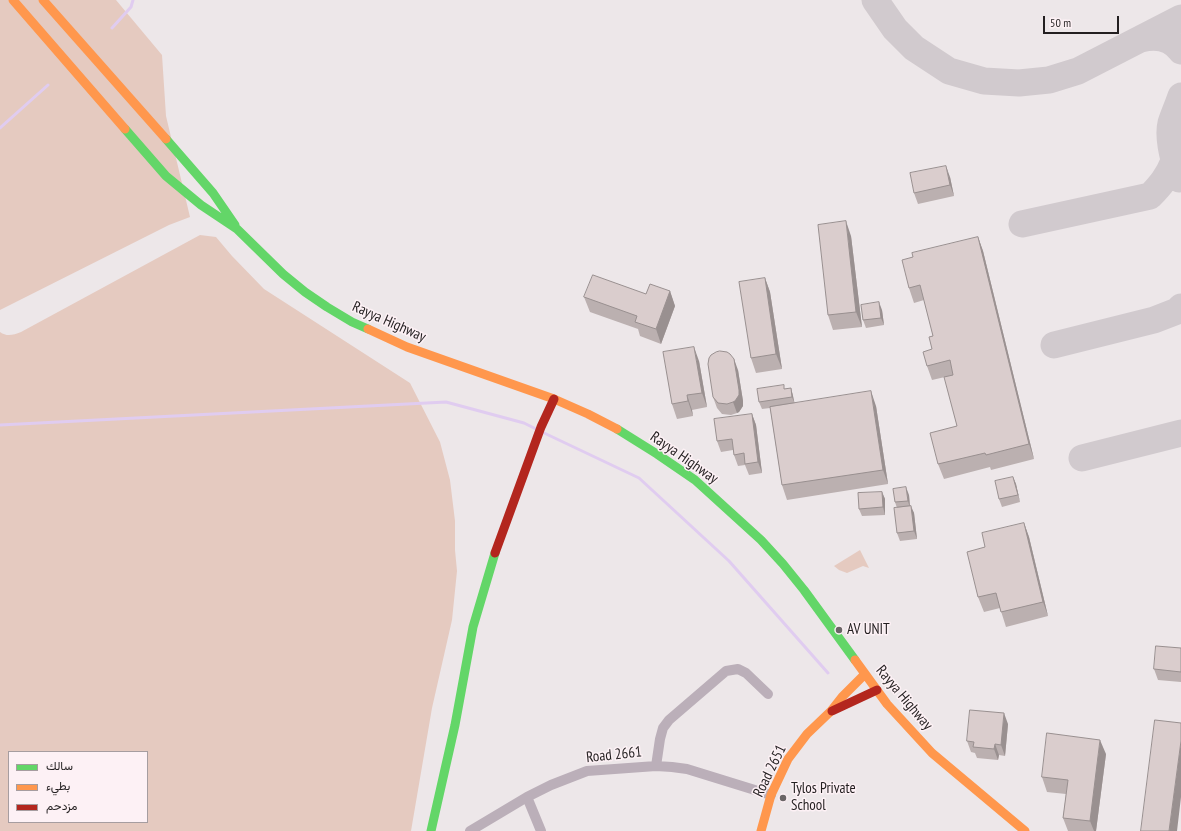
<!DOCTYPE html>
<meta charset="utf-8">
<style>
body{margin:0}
#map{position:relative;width:1181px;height:831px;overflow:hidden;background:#ede7e9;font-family:"PT Sans Narrow",Vazirmatn,sans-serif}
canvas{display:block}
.legend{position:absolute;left:8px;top:751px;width:140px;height:72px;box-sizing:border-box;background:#fdf1f5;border:1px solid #a69da0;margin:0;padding:5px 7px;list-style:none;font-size:12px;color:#231f20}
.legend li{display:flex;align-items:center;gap:8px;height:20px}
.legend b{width:20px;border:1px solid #a69da0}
.scale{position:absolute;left:1043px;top:16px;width:76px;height:18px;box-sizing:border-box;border:2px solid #231f20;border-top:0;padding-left:5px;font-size:12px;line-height:14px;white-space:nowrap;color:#231f20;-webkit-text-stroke:3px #fdf1f5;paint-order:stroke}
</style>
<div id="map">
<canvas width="1181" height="831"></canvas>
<ul class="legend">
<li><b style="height:5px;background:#63d668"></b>سالك</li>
<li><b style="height:5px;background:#ff974d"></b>بطيء</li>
<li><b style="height:5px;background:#b3261e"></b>مزدحم</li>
</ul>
<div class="scale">50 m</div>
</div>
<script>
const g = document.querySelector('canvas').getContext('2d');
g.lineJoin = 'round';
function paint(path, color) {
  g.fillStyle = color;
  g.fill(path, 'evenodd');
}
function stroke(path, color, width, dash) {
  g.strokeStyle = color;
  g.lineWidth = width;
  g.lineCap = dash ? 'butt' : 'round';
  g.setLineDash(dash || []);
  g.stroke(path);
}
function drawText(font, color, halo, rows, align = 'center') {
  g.font = font + ' "PT Sans Narrow",sans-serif';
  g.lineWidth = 3;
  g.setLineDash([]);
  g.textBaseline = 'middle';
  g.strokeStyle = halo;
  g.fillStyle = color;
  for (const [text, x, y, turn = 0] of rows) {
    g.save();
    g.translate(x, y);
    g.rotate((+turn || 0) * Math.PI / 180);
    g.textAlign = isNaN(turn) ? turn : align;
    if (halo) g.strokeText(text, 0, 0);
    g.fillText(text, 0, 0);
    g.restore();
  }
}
paint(new Path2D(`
 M0 0H116L162 55 166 116 190 217 169 225 0 310Z
 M200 235 216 237 232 256 264 289 410 383 440 442 450 480 455 521V550L457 571 452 620 432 708 411 831H0V332C7 337 13 335 21 332ZM9 752H147V822H9Z
 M860 550 869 568 863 566 847 573 839 570 834 566Z`), '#e5cac0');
stroke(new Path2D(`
 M112 28 131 7 133 0
 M0 128 48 85
 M0 425 446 402 524 423 536 429
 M542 432 639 478 729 561 828 673`), '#e0ccf0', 3);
stroke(new Path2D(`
 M875 0 895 29 914 48 949 71 984 81 1019 83 1049 80 1078 71 1181 18
 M1141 39C1156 35 1171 37 1181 51
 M1179 179C1175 163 1167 139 1171 123 1174 114 1178 105 1181 96
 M1022 224 1150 196C1161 185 1168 176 1174 161
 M1054 345 1154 320 1177 311 1181 307
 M1082 458 1181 433`), '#d1cace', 27);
stroke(new Path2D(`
 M656 766 660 739 663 728 669 720 726 671 738 669 746 673 768 694
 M527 797 541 831
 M470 831 527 797 551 785 587 771 656 766 672 767 687 769 771 795`), '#bbafb9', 10);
stroke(new Path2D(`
 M125 129 166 176 201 205 237 229 283 274 305 292 327 307 352 322 368 329
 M166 139 213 193 235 225
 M617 429 657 454 695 480 761 540 783 564 804 590 855 660
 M431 831 455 725 473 627 495 553`), '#63d668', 9);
stroke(new Path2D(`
 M13 0 125 129
 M43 0 166 139
 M368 329 407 347 554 399 588 414 617 429
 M855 660 887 704 932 753 1025 831
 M761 831 771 795 788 759 807 734 831 711 842 697 865 674`), '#ff974d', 9);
stroke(new Path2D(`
 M495 553 541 427 554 399
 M832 711 877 690`), '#b3261e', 9);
paint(new Path2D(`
 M950 177 954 196 918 204 914 193Z
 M851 236 862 327 833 330 828 315Z
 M978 237 983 251 1034 459 991 470 990 467 944 479 938 464 957 426 945 377 932 380 927 366 932 349 933 336 924 300 914 303 909 288 913 257Z
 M765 278 770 292 782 369 756 373 751 358Z
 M670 291 675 306 661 344 640 336 638 329 590 312 584 297 646 294Z
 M882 310 884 325 866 328 863 320Z
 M699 361 707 407 692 410 693 416 677 419 672 404Z
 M738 370 743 401V406L739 412 737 413 731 415 722 414 717 408 713 397Z
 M791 388 793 396 794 403 876 406 888 484 787 500 782 485 770 408 762 409 759 402 785 389Z
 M752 414 756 425 762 473 749 475 745 465 738 466 734 455 733 450 721 452 717 441Z
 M1013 477 1016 484 1020 502 1002 507 999 499Z
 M882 492 885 499V515L862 516 859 509Z
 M909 495 910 506 914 513 917 539 900 541 897 533V508L895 502Z
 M1024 523 1029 537 1048 616 1006 627 1000 608 984 612 978 597 985 547Z
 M1181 648V682L1158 680 1154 669Z
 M1008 724 1005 756 999 755 998 760 977 758 975 753 971 752 967 741Z
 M1106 754 1096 831H1068L1063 818 1066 794 1047 792 1042 777Z`), '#bbb0b0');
paint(new Path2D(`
 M946 166 950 177 954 196 950 185Z
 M846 221 851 236 862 327 856 312Z
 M978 237 983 251 1034 459 1029 444Z
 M765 278 770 292 782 369 776 354Z
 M670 291 675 306 661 344 656 329Z
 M879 302 882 310 884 325 881 318Z
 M694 347 699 361 707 407 702 393Z
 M734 359 738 370 743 401V406L739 412 737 413 733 402Z
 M791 388 793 396 795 405 792 397Z
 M871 391 876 406 888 484 883 470Z
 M687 395 692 410 693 416 688 401Z
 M752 414 756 425 762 473 758 462Z
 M1013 477 1016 484 1020 502 1018 495Z
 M906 487 909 495 910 508 908 501Z
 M882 492 885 499V515L883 507Z
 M911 506 914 513 917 539 914 531Z
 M1024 523 1029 537 1048 616 1043 602Z
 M1004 713 1008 724 1005 756 1001 745Z
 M1100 740 1106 754 1096 831H1094L1090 821Z
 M1181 741V797L1177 831H1169Z
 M995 744 999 755 998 760 994 749Z`), '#999090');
const building = new Path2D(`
 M946 166 950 185 914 193 910 173Z
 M846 221 856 312 828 315 818 225Z
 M978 237 1029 444 986 455 985 453 938 464 930 433 957 426 944 377 953 375 950 360 927 366 923 352 932 349 929 337 933 336 920 285 909 288 902 260 913 257 912 253Z
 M593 275 646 294 650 284 670 291 656 329 635 322 637 316 584 297Z
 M765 278 776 354 751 358 739 282Z
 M879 302 881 318 863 320 861 305Z
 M694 347 702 393 687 395 688 401 672 404 663 352Z
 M720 351 727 352 730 354 734 359 739 390V395L735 401 733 402 727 404 718 403 713 397 708 364 709 358 711 355 716 352Z
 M784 385V389L791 388 792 397 759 402 757 389Z
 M871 391 883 470 782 485 770 407Z
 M752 414 758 462 745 464 744 453 734 455 732 439 717 441 714 419Z
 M1013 477 1018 495 999 499 995 481Z
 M906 487 908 501 895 502 893 489Z
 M882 492 883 507 859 509 858 493Z
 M911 506 914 531 897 533 894 508Z
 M1024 523 1043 602 1001 612 996 593 978 597 967 552 985 547 982 533Z
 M1156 646 1181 648V672L1154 669Z
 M970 710 1004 713 1001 745 995 744 994 749 973 747 974 742 967 741Z
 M1155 720 1181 723V741L1169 831H1141Z
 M1047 733 1100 740 1090 821 1063 818 1068 780 1042 777Z`);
paint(building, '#dacdcd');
stroke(building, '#999090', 1);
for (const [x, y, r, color] of [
 [839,630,4,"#6a6566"],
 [783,798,4,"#6a6566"]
]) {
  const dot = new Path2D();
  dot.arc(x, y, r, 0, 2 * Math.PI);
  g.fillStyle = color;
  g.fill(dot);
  stroke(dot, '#fdf1f5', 1.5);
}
drawText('15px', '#231f20', '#fdf1f5', [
 ["Rayya Highway",389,322,24],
 ["Rayya Highway",684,458,35],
 ["Rayya Highway",904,698,50],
 ["Road 2661",614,755,-6],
 ["Road 2651",770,771,-64]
]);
drawText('15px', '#231f20', '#fdf1f5', [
 ["AV UNIT",847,630],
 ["Tylos Private",791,789],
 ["School",791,806]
], 'left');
</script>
